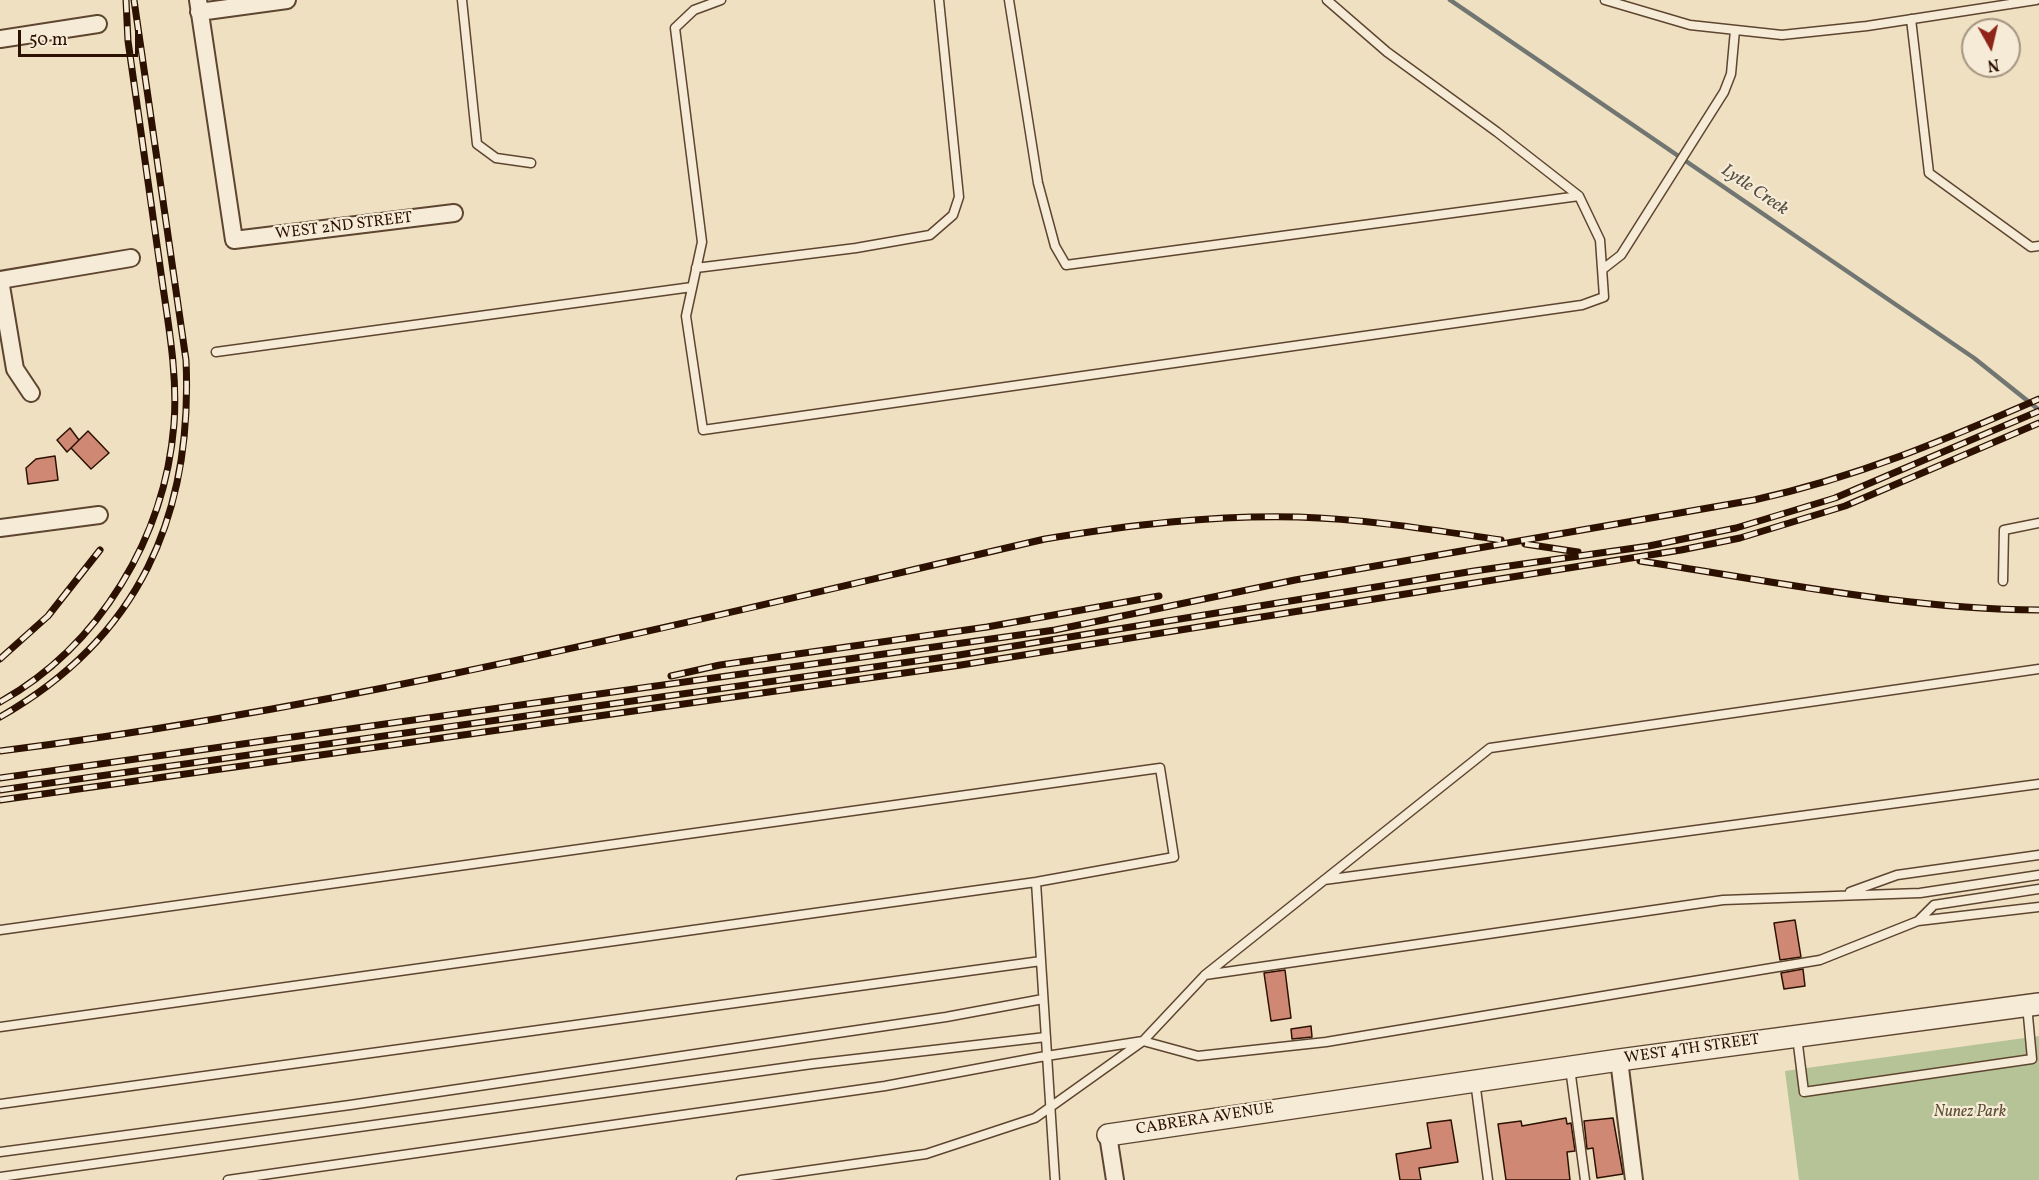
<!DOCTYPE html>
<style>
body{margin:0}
#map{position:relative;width:2039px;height:1180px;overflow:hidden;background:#efe0c1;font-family:Vollkorn,serif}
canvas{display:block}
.north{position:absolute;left:1961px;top:18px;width:60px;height:60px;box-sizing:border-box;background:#f5ebd7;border:2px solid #a59481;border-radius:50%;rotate:172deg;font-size:16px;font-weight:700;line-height:24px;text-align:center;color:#2d1100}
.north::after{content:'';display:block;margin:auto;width:21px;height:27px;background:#8f2418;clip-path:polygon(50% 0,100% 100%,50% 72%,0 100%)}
.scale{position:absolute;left:18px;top:30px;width:120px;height:27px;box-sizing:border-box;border:3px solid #2d1100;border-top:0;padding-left:8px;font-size:18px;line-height:21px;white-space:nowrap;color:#2d1100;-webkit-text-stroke:4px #f5ebd7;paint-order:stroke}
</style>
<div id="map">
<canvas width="2039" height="1180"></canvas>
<div class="north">N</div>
<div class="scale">50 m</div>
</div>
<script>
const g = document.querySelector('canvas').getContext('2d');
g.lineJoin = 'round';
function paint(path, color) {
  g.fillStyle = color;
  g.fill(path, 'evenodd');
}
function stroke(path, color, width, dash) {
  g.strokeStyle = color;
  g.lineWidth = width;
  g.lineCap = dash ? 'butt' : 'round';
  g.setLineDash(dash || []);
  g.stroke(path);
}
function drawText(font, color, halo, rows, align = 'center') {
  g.font = font + ' Vollkorn,serif';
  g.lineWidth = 4.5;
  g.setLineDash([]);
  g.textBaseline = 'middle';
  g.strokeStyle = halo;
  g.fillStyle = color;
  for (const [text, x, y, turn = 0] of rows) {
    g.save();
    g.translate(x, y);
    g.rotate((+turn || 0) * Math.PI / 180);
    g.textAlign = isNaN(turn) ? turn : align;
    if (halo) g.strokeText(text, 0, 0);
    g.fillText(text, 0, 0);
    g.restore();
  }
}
paint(new Path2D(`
 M2039 1036V1180H1799L1785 1071Z`), '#b6c396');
stroke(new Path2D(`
 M1450 0 1974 358 2039 410`), '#717672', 4.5);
const building = new Path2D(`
 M70 428 79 440 67 452 57 440Z
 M88 431 109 453 91 469 71 448Z
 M55 456 58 480 28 484 26 468 36 459Z
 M1795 920 1801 957 1780 960 1774 923Z
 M1803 969 1805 986 1784 989 1781 973Z
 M1285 970 1291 1018 1271 1021 1264 973Z
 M1311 1026 1312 1037 1292 1039 1291 1029Z
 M1566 1118 1567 1124 1571 1123 1575 1151 1567 1152 1570 1180H1506L1498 1124 1521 1121 1522 1126Z
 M1613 1118 1623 1174 1597 1178 1593 1148 1587 1149 1584 1121Z
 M1451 1120 1458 1162 1419 1168 1421 1180H1400L1396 1154 1431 1148 1427 1123Z`);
paint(building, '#cf8874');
stroke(building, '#2d1100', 1.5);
const service = new Path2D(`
 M462 0 477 144 496 158 531 163
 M721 0 694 10 675 28 702 242 686 316 703 430 1582 305 1604 297 1600 240 1579 196 1497 132 1387 52 1327 0
 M1009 0 1038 183 1055 246 1066 265 1579 196
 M1605 0 1690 25 1782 35 1867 26 2036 0
 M1911 19 1929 173 2031 247 2039 246
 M696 268 856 248 930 235 953 215 959 197 939 0
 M1603 269 1621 255 1724 92 1731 74 1735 30
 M216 352 692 287
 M2003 581 2004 530 2039 523
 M1324 880 2039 784
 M1036 882 1055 1180
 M1850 892 1897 875 2039 855
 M1919 920 1934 905 2039 889
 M0 930 1160 768 1174 857 1036 882 0 1027
 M1205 975 1723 900 1920 893 2039 875
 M1797 1037 1804 1092 2032 1059 2027 1005
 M1570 1068 1585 1180
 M1475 1081 1488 1180
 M0 1104 1041 961
 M0 1152 350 1105 946 1017 1043 999
 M0 1177 812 1064 1046 1037
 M228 1180 885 1086 1040 1057 1143 1041 1198 1056 1326 1042 1820 960 1918 921 2039 907
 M741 1180 926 1154 1035 1118 1143 1041 1205 975 1490 748 2039 669`);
const minor = new Path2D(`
 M198 0 234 240 454 213
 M199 12 287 0
 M0 39 98 24
 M0 280 131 258
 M0 280 15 369 31 393
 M0 528 99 515
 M1619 1060 1634 1180
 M1108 1135 1115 1180`);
const tertiary = new Path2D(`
 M1108 1135 1619 1060 2039 1004`);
stroke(service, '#5e4530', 11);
stroke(minor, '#5e4530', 20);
stroke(tertiary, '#5e4530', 24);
stroke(service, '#f5ebd7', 8);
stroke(minor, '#f5ebd7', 16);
stroke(tertiary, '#f5ebd7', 21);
const rail = new Path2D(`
 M1525 544 1578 552
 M1640 561C1772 581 1905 609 2039 610
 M0 659 48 616 100 550
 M671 676 720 665 987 627 1159 596
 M0 702C100 646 165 537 174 424 178 371 167 318 160 266 149 191 139 116 128 41L126 0
 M0 717C139 638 193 516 186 360L134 0
 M0 751C353 707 699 619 1045 539 1129 525 1212 515 1298 517 1366 519 1433 530 1501 540
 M0 778 1055 630 1295 580 1754 500C1858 477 1942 441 2039 399
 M0 790 959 655 1474 571 1649 546 1736 528 1835 498 2039 411
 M0 800 961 665 1681 550 1740 538 1845 506 2039 423`);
stroke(rail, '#2d1100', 7);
stroke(rail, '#f5ebd7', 4.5, [14]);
drawText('16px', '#2d1100', '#f5ebd7', [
 ["WEST 2ND STREET",344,227,-7],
 ["WEST 4TH STREET",1692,1050,-8],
 ["CABRERA AVENUE",1205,1120,-9]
]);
drawText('italic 16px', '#5d4f34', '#f5ebd7', [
 ["Nunez Park",1970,1113]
]);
drawText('italic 18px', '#554c42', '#f5ebd7', [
 ["Lytle Creek",1754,191,34]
]);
</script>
